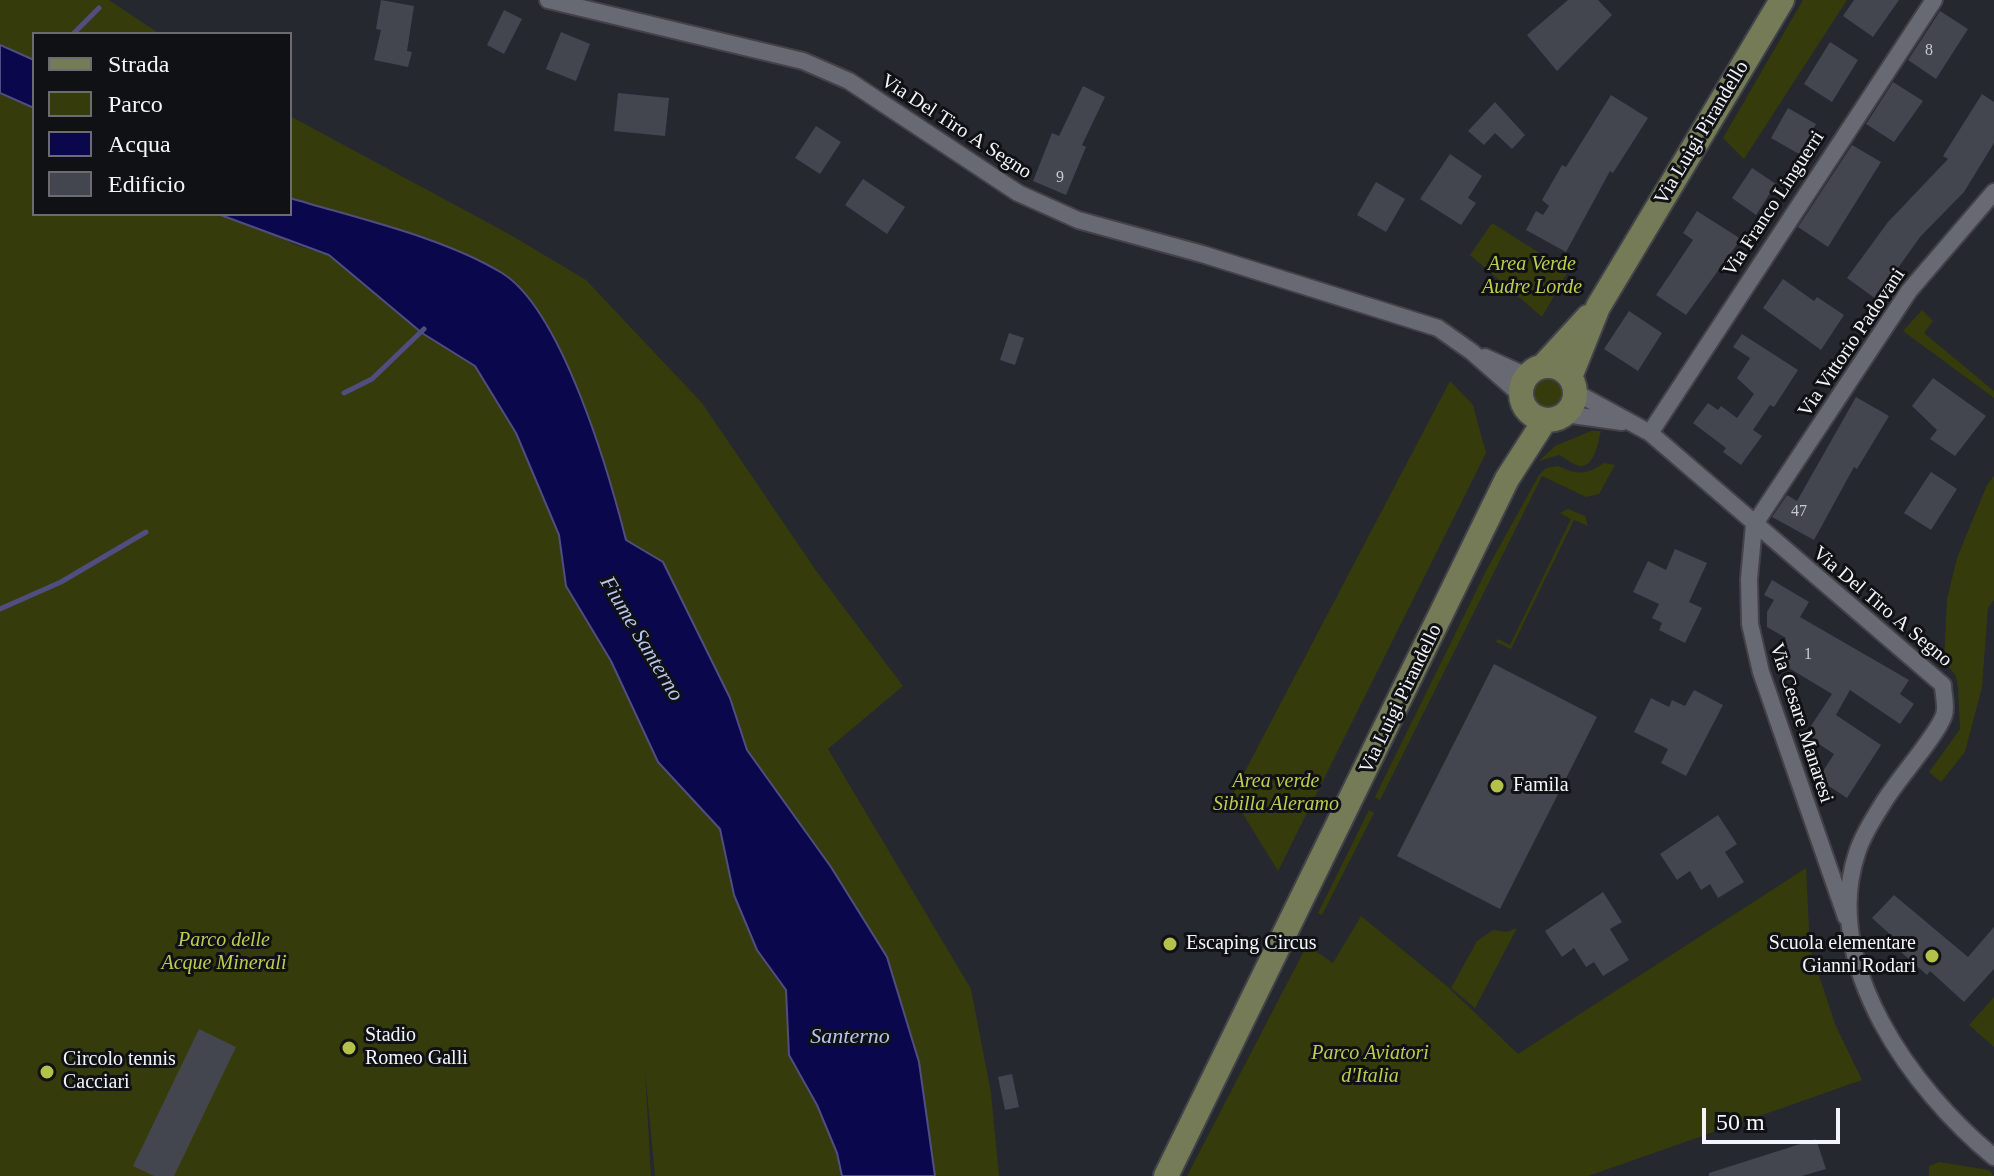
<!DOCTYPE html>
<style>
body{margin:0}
#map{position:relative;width:1994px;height:1176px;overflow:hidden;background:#25282f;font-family:"Times New Roman",serif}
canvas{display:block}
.legend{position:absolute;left:32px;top:32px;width:260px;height:184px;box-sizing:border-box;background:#101114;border:2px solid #6b6c70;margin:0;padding:10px 14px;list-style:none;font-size:24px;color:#f3f5fa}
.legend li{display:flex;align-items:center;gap:16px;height:40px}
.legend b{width:40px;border:2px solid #6b6c70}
.scale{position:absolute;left:1702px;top:1108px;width:138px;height:36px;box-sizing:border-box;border:4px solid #f3f5fa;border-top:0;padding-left:10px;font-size:24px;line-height:28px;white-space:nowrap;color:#f3f5fa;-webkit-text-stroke:6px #101114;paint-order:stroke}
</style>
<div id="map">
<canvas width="1994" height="1176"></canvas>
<ul class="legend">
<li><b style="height:10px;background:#757b56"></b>Strada</li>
<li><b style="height:22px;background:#363b0b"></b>Parco</li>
<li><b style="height:22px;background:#0a074c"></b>Acqua</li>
<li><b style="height:22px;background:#43464e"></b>Edificio</li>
</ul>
<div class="scale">50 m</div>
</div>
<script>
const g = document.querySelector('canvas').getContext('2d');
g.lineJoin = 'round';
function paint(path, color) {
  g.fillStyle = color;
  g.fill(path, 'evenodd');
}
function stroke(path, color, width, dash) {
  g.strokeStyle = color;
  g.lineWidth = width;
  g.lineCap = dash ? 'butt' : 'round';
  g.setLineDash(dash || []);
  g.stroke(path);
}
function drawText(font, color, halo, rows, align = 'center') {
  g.font = font + ' "Times New Roman",serif';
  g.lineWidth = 6;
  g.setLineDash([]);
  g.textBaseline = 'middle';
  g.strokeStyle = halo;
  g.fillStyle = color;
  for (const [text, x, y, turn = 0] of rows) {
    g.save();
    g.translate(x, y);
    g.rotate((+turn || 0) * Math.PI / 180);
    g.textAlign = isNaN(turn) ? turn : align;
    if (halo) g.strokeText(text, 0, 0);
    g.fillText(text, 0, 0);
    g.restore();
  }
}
paint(new Path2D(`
 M0 0H109L160 34H34V60L0 45Z
 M1803 0H1847L1744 159 1723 138Z
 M0 93 34 108V214H218L267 230 295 245 329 255 422 333 475 366 516 433 559 535 566 586 611 661 658 762 720 828 734 895 757 950 786 990 789 1055 817 1105 837 1153 842 1176H655L645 1071 651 1176H0Z
 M290 116 509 234 586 280 702 403 817 572 903 686 828 749 971 989 991 1093 999 1176H935L919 1062 887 957 831 867 747 750 730 698 663 562 626 540C609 473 562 310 502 273 442 237 357 219 290 198Z
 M1492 223 1568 271 1542 317 1470 255Z
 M1922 310 1933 321 1924 333 1994 391V398L1903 331Z
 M1531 393a17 17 0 1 1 34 0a17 17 0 1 1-34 0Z
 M1450 381 1473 405 1486 453 1278 871 1232 796Z
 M1591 431H1601C1598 442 1594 472 1576 465 1571 463 1565 458 1559 455L1539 461 1555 446Z
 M1604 463 1615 465 1599 494 1586 497 1542 476 1380 800 1375 797 1486 571 1539 475 1546 468 1558 466C1577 474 1585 476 1604 463Z
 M1994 476V600L1988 608 1982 687 1965 752 1941 782 1929 772 1960 729 1958 688 1956 676 1944 661 1947 599 1957 558 1987 485Z
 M1568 509 1585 516 1588 526 1574 520 1511 649 1496 642 1498 639 1510 645 1571 519 1560 513Z
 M1369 810 1374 813 1322 915 1318 913Z
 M1806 868 1810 948 1835 1024 1862 1080 1588 1176H1187L1307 945 1333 963 1361 916 1448 987 1518 1054Z
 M1517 928 1475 1008 1451 988 1477 941 1493 930 1507 932Z
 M1994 997V1047L1969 1025Z
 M1939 1162 1989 1170 1994 1176H1929V1166Z`), '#363b0b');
const water = new Path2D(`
 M0 45 34 60V108L0 93Z
 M290 198C356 218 443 237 502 273 562 310 609 473 626 540L663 562 730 698 747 750 831 867 887 957 919 1062 935 1176H842L837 1153 817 1105 789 1055 786 990 757 950 734 895 720 829 658 762 611 661 566 586 559 535 516 433 475 366 422 333 329 255 218 214H290Z`);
paint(water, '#0a074c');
stroke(water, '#504e80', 2);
stroke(new Path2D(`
 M73 34 99 8
 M344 393 372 379 424 329
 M0 609 61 582 146 532`), '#504e80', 5);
paint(new Path2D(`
 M381 0 414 6 407 51 412 52 408 67 374 60 381 30 376 29Z
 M1568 0H1598L1612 15 1557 71 1527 35Z
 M1854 0H1899L1873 37 1843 16Z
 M504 10 522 19 504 54 487 45Z
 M1940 11 1968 29 1936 79 1908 60Z
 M561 32 590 44 576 81 546 69Z
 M1830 42 1858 60 1832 102 1804 84Z
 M1893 82 1923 101 1894 142 1866 124Z
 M1083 86 1105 97 1082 145 1086 147 1066 195 1033 181 1052 133 1059 136Z
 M618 93 669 98 665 136 614 131Z
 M1982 94 1994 102V143L1964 192 1920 237 1876 299 1847 278 1888 222 1948 159 1943 156Z
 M1611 95 1648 118 1613 173 1610 171 1566 252 1526 230 1536 211 1543 215 1549 206 1542 200 1562 165 1566 167Z
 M1495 102 1525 135 1512 149 1495 133 1484 145 1468 131Z
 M1788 108 1816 124 1799 154 1771 138Z
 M816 126 841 142 820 174 795 158Z
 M1852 145 1881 162 1828 247 1798 227Z
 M1450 154 1482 176 1468 198 1476 203 1461 225 1420 199Z
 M1752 168 1776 184 1756 215 1732 198Z
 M863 179 905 207 887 234 845 205Z
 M1376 182 1405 199 1386 232 1357 215Z
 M1697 211 1741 239 1686 315 1656 295 1693 240 1683 233Z
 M1783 279 1814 301 1817 297 1844 315 1821 350 1763 308Z
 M1629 311 1662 333 1638 371 1604 349Z
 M1009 333 1024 338 1015 365 1000 360Z
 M1742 334 1798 370 1774 407 1770 405 1753 430 1762 436 1741 465 1723 452 1726 448 1693 423 1708 403 1718 410 1721 406 1737 418 1754 394 1737 378 1750 358 1733 347Z
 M1933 378 1986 416 1955 456 1930 439 1937 430 1912 406Z
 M1856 397 1889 416 1857 469 1854 467 1814 540 1772 517 1787 495 1797 501Z
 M1931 472 1957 489 1931 530 1904 513Z
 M1675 549 1707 563 1689 602 1702 608 1685 643 1659 630 1662 623 1652 618 1659 604 1633 592 1648 561 1666 570Z
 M1772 580 1809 602 1800 617 1909 680 1900 694 1914 704 1900 724 1850 690 1836 715 1881 745 1847 798 1818 779 1834 754 1805 735 1832 694 1774 659 1786 638 1767 627V612L1774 600 1764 595Z
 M1494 664 1597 717 1500 909 1397 856Z
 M1694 690 1723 705 1686 776 1661 763 1668 749 1634 732 1651 698 1669 707 1672 700 1685 706Z
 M1718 815 1737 844 1725 852 1744 882 1718 898 1710 884 1701 890 1690 871 1677 880 1660 854Z
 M1603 892 1622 922 1610 929 1629 960 1603 976 1594 962 1586 967 1574 948 1562 957 1545 931Z
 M1894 895 1968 957 1994 927V969L1964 1002 1930 971 1927 975 1901 952 1905 948 1872 918Z
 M199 1029 236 1047 174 1176H154L133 1166Z
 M1012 1074 1019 1107 1005 1110 998 1077Z
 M1816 1139 1826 1169 1802 1176H1709V1173Z`), '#43464e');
const street = new Path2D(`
 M548 0 803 61 849 81 1018 193 1078 220 1202 254 1438 328 1472 352 1522 396
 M1485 357 1527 376
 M1575 392 1650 433 1943 685C1943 693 1947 707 1944 715 1937 736 1895 782 1882 805 1873 819 1862 837 1857 853 1820 964 1913 1091 1994 1157
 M1565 414 1622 422
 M1650 433 1934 0
 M1846 917 1761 672 1750 624 1749 579 1754 525 1909 291 1994 192`);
const secondary = new Path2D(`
 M1543 366 1588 317
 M1521 393a27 27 0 1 1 54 0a27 27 0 1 1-54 0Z
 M1570 377 1598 307 1782 0
 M1166 1176 1507 479 1545 420`);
stroke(street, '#414349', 20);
stroke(secondary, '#414349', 28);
stroke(street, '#676a73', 16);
stroke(secondary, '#757b56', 24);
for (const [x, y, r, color] of [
 [1497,786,8,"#b5c249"],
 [1170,944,8,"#b5c249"],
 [1932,956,8,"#b5c249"],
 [349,1048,8,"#b5c249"],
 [47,1072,8,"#b5c249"]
]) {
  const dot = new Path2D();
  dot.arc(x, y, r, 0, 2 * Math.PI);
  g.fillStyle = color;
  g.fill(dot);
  stroke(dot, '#101114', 3);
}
drawText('16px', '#c7c9cf', null, [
 ["8",1929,51],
 ["9",1060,178],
 ["47",1799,512],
 ["1",1808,655]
]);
drawText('20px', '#f3f5fa', '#101114', [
 ["Via Del Tiro A Segno",956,127,33],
 ["Via Luigi Pirandello",1702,133,-59],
 ["Via Franco Linguerri",1774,204,-57],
 ["Via Vittorio Padovani",1852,343,-56],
 ["Via Del Tiro A Segno",1882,607,40],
 ["Via Luigi Pirandello",1401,699,-64],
 ["Via Cesare Manaresi",1801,723,72]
]);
drawText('italic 20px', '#bfcc4f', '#101114', [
 ["Area Verde",1532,265],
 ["Audre Lorde",1532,288],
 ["Area verde",1276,782],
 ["Sibilla Aleramo",1276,805],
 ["Parco delle",224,941],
 ["Acque Minerali",224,964],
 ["Parco Aviatori",1370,1054],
 ["d'Italia",1370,1077]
]);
drawText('20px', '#f3f5fa', '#101114', [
 ["Famila",1513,786],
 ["Escaping Circus",1186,944],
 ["Scuola elementare",1916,944,"right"],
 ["Gianni Rodari",1916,967,"right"],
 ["Stadio",365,1036],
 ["Romeo Galli",365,1059],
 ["Circolo tennis",63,1060],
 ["Cacciari",63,1083]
], 'left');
drawText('italic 22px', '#b7c4ed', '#101114', [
 ["Fiume Santerno",641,639,59],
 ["Santerno",850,1037]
]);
</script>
